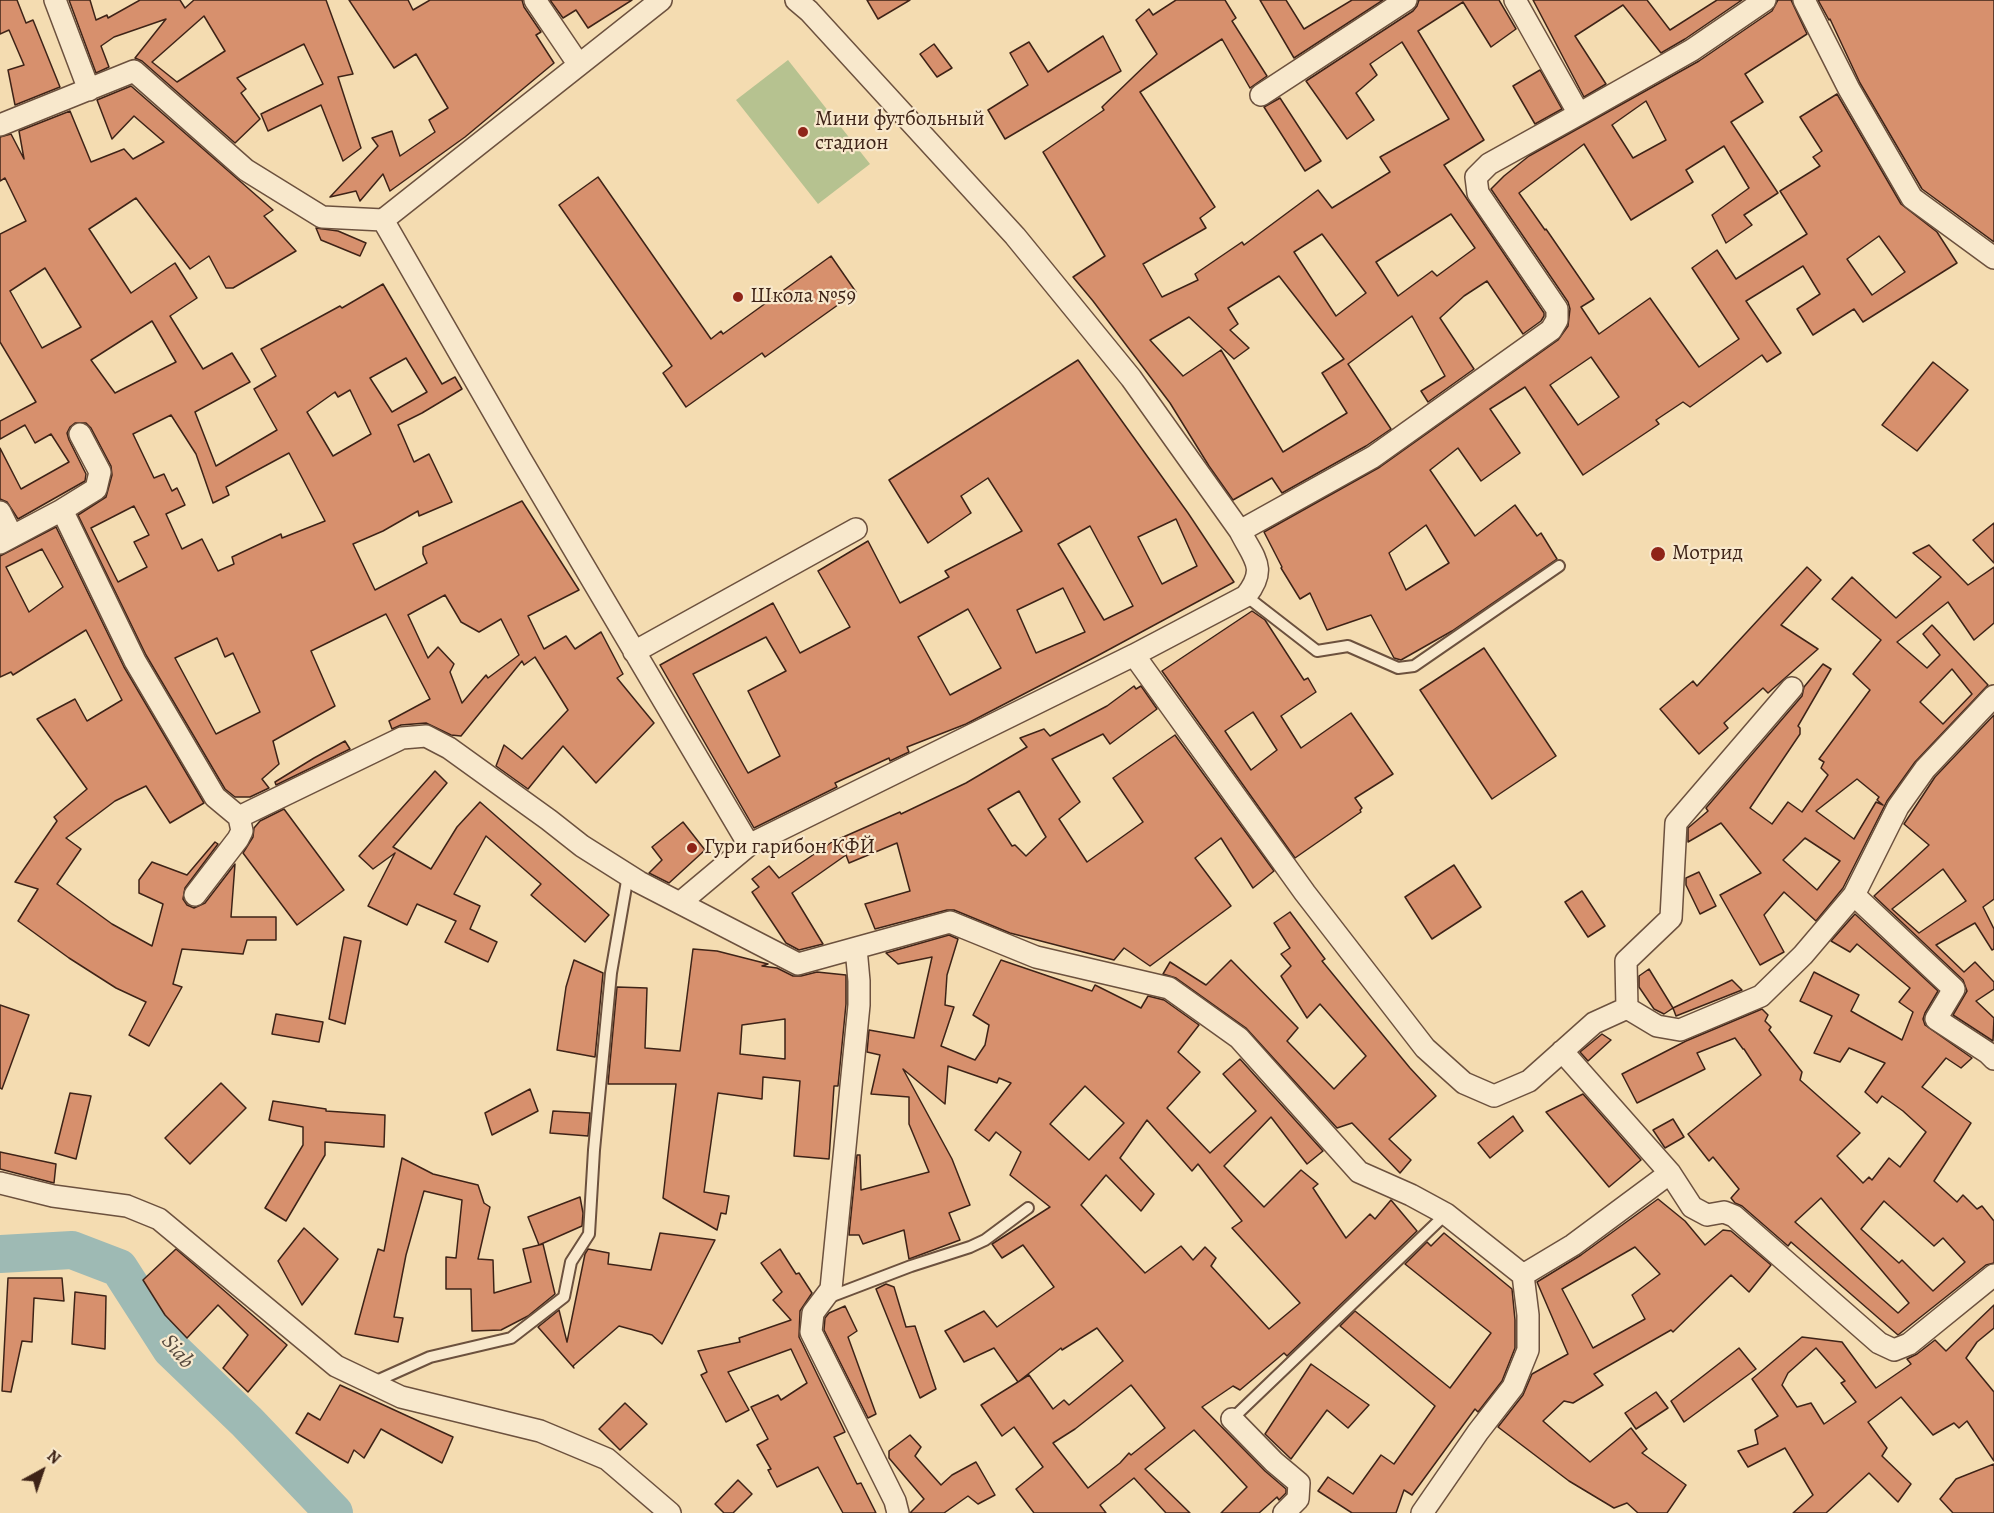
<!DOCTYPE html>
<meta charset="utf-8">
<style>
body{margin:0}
#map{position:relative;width:1994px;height:1513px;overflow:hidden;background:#f4dcb1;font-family:Alegreya,serif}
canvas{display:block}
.north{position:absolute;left:12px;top:1441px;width:60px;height:60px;-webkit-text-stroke:4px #f8e8cc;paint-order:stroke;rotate:40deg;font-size:16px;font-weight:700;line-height:24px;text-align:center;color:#3e2317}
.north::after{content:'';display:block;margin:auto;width:21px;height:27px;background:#3e2317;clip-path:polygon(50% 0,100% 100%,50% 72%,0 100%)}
</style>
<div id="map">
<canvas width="1994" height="1513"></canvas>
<div class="north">N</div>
</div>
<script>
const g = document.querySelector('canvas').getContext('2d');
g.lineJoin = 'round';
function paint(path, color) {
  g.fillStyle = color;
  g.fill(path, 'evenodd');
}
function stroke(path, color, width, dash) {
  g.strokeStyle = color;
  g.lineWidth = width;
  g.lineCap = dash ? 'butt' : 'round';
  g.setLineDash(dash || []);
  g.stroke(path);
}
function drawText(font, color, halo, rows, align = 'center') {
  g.font = font + ' Alegreya,serif';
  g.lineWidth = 4.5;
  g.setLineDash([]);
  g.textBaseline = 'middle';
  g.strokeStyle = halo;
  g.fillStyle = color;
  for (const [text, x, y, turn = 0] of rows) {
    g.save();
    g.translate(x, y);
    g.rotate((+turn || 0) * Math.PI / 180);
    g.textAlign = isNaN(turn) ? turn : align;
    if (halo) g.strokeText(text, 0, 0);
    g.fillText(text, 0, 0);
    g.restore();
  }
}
paint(new Path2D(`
 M788 60 870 164 818 204 736 100Z`), '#b6c290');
stroke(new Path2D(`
 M0 1254 72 1250 119 1268 171 1349 247 1422 334 1513`), '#9ebab4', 38);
const building = new Path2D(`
 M0 0H17L26 23 33 20 60 87 15 105 8 70 24 65 9 30 0 34Z
 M69 0H90L96 20 107 15 108 18 140 0H180L185 8 194 0H326L353 74 338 77 361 148 343 161 321 105 268 131 261 114 323 84 304 44 237 78 246 89 241 93 260 119 235 143 142 61 135 58 166 19 114 37 101 46 109 67 96 73ZM204 16 225 51 177 82 152 62Z
 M349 0H408L413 10 430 0H522L524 7 541 32 536 35 554 63 465 137 390 191 383 174 360 201 356 191 330 197 378 146 372 138 392 131 400 156 435 132 429 120 448 108 416 54 394 68Z
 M550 0H632L588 28 576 10 563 18Z
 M867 0H910L878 19Z
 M1176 0H1225L1236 18 1232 21 1267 76 1250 88 1222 39 1140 92 1215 207 1200 218 1206 228 1143 264 1162 297 1198 280 1195 274 1242 242 1244 245 1318 190 1332 208 1390 172 1380 157 1449 119 1402 42 1370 64 1377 75 1356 93 1374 120 1347 139 1306 81 1413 11 1417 6 1419 0H1499L1516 29 1491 47 1463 2 1418 31 1484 140 1444 165 1544 313V316L1541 321 1523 334 1487 281 1464 296 1440 318 1474 369 1428 402 1421 391 1445 376 1412 316 1348 364 1391 429 1366 446 1282 493 1272 478 1233 500 1209 466 1170 403 1093 301 1073 277 1105 256 1043 152 1104 110 1102 107 1157 54 1136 20 1149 9 1153 15ZM1451 214 1475 248 1437 276 1432 271 1398 296 1376 262ZM1322 234 1366 293 1336 316 1294 252ZM1279 276 1344 359 1322 373 1347 413 1283 452 1221 350 1183 376 1150 340 1189 317 1234 359 1249 348 1230 330 1238 324 1228 308Z
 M1260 0H1286L1304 29 1352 0H1383L1294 58Z
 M1533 0H1647L1670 30 1717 0H1742L1685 39 1661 53 1623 5 1575 36 1606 84 1584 97Z
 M1778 0H1791L1807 34 1745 74 1763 102 1731 122 1778 193 1744 215 1752 225 1726 243 1712 215 1749 188 1724 146 1686 170 1693 182 1631 220 1584 144 1519 193 1545 230 1546 229 1594 299 1581 307 1599 334 1650 298 1699 367 1739 339 1692 268 1717 250 1736 279 1807 234 1780 191 1820 166 1813 157 1822 151 1800 117 1837 94 1901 204 1937 232 1957 263 1863 322 1854 309 1813 335 1797 309 1820 294 1803 266 1746 301 1781 353 1767 362 1762 355 1690 407 1683 402 1656 420 1659 424 1583 475 1525 387 1490 409 1520 453 1481 481 1458 448 1430 470 1475 536 1515 505 1537 536 1541 533 1557 559 1452 631 1401 660 1394 658 1371 615 1327 630 1310 593 1300 599 1281 568 1282 567 1264 532 1380 467 1558 340 1568 326 1570 309 1568 302 1491 189 1504 176 1529 156 1699 61 1772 11ZM1646 101 1666 140 1633 158 1612 125ZM1879 236 1905 272 1872 295 1847 259ZM1591 357 1619 397 1578 425 1550 385ZM1426 525 1449 563 1406 590 1389 553Z
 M1818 0H1994V242L1922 189 1860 83 1830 19 1829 20Z
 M1103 36 1121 71 1005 139 988 110 1028 85 1010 53 1029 42 1048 72Z
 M934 44 952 68 937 77 920 54Z
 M1540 70 1562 109 1535 124 1513 86Z
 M131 86 273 210 264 216 296 251 233 288H226L209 256 190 269 136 198 89 229 131 293 175 263 197 298 170 316 203 369 232 353 250 382 195 412 216 466 277 430 254 389 276 376 261 349 340 306 342 308 383 284 442 384 455 377 462 389 422 413 398 425 414 462 429 454 452 502 419 516 418 511 383 531 353 544 375 590 427 563 423 554V547L522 501 579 590 528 616 544 649 566 636 575 649 601 632 623 674 617 678 654 723 596 783 563 746 528 789 496 766 504 745 522 759 568 710 535 657 524 665 522 661 461 736 451 735 426 723 401 725 392 729 389 721 430 699 386 614 311 651 335 706 273 741 279 764 262 779 269 788 250 797H235L225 789 146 655 78 515 106 497 112 475 111 466 91 428 86 423H75L70 427 67 433 69 440 86 474 85 481 18 519 7 502 0 499V448L21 489 69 462 51 434 35 443 25 425 0 439V421L36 402 0 342V234L26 221 5 178 0 181V137L11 134 24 159 19 131 70 111 91 162 124 149 133 159 164 142 134 116 112 139 97 100ZM45 268 81 327 42 348 10 291ZM152 321 176 362 115 393 91 360ZM406 358 427 392 392 412 370 378ZM350 390 371 434 333 456 307 412 335 392 338 397ZM171 415 196 454 213 503 229 495 226 487 289 453 325 521 282 538 281 534 232 557 234 564 218 571 202 539 182 549 166 514 185 505 177 488 172 491 164 474 154 478 133 434ZM134 506 149 535 134 542 147 567 118 582 91 528ZM445 595 461 622 479 632 501 619 519 655 488 678 486 675 462 703 450 672 454 664 438 647 428 658 408 615ZM217 638 225 657 233 653 260 712 216 734 175 658Z
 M1280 98 1321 161 1305 171 1264 107Z
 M598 177 711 339 721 331 723 334 831 256 856 292 765 357 762 353 686 407 663 373 672 366 559 205Z
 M316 228 338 231 366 243 360 256 321 240Z
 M1078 360 1188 513 1234 582 1097 656 966 724 907 747 909 752 890 761 889 758 835 783 837 787 754 828 660 665 773 603 800 653 850 627 818 571 868 541 900 603 949 577 945 571 1022 531 988 478 961 496 971 513 928 543 889 480ZM1176 519 1197 566 1162 584 1138 537ZM1090 526 1133 606 1104 620 1058 544ZM1063 588 1085 632 1036 653 1017 610ZM968 609 1001 668 950 695 918 637ZM766 637 786 671 748 691 780 756 748 773 693 674Z
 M1933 362 1968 390 1917 451 1882 425Z
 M1994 523V563L1973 540Z
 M56 527 124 667 204 803 170 823 146 786 115 801 66 838 81 849 57 884 112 924 152 946 163 904 139 893V880L152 862 187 875 215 842 218 844 185 888 183 899 187 905 194 908 205 903 235 864 231 917H276V940H247L243 954 182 949 173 984 182 987 149 1046 129 1035 146 1002 116 988 69 958 18 921 38 889 15 882 57 821 54 817 87 789 37 719 75 699 87 721 122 700 86 630 13 675 11 672 0 677V556ZM42 549 63 587 29 612 6 567Z
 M1929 545 1968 585 1994 567V623L1974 640 1948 602 1897 642 1927 668 1940 655 1923 634 1932 625 1988 685 1915 762 1887 801 1843 888 1816 921 1784 892 1764 915 1784 952 1760 965 1720 895 1761 873 1721 823 1688 842V828L1708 811 1706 808 1802 696 1804 687 1823 664 1831 669 1798 726 1800 728V734L1750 808 1772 824 1788 802 1802 812 1828 775 1821 768 1824 762 1819 759 1870 690 1853 674 1881 640 1832 599 1852 577 1896 618 1941 577 1913 553ZM1952 669 1972 694 1943 724 1920 702ZM1857 779 1879 797 1877 800 1883 805 1876 802 1854 839 1816 811ZM1805 838 1840 861 1817 890 1783 860Z
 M1807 567 1821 580 1781 625 1818 649 1768 693 1763 688 1724 723 1728 728 1699 754 1660 709 1693 681 1697 686Z
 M1252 611 1265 620 1304 680 1308 678 1316 692 1281 716 1301 748 1351 713 1393 774 1355 798 1362 808 1360 810 1361 812 1295 858 1162 671ZM1253 712 1277 750 1251 770 1225 731Z
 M1484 648 1556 756 1492 799 1420 690Z
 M1134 686 1136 689 1141 686 1157 709 1110 744 1103 734 1052 759 1080 802 1059 819 1087 862 1143 822 1113 778 1175 735 1274 871 1253 888 1221 838 1195 858 1231 906 1150 966 1124 948 1114 960 1010 933 954 910H947L875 929 865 904 910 891 897 843 849 863 846 855 792 893 823 944 799 950 786 943 752 892 759 887 752 879 769 866 779 878 832 842 900 812 901 814 966 783 1027 747 1020 738 1044 729 1050 736 1107 706ZM1019 791 1046 837 1026 856 1015 845 1012 846 988 809Z
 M1994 715V899L1983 907 1994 929V949L1992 950 1975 923 1936 945 1964 972 1975 962 1994 982V989L1976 1001 1994 1018 1993 1041 1953 1015 1967 991 1963 980 1874 896 1929 845 1904 824 1935 777ZM1943 869 1966 901 1919 933 1892 909Z
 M345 741 350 749 276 785 275 782 314 758Z
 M435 771 447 783 393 847 431 869 457 827 480 802 609 915 585 942 531 895 541 884 486 836 454 894 480 906 470 929 497 942 488 962 445 942 456 921 417 904 407 925 368 906 395 853 373 869 359 856Z
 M284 809 344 890 297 925 243 853 253 837 254 828 260 821Z
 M683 822 705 850 669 883 649 873 662 860 652 847Z
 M1454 865 1481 907 1432 939 1405 897Z
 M1699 872 1716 906 1700 914 1686 885V878Z
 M1582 891 1605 926 1588 937 1565 902Z
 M1290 912 1325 959 1322 961 1410 1068 1436 1096 1389 1139 1411 1160 1400 1173 1352 1123 1337 1128 1246 1028 1176 978 1163 974 1170 962 1206 985 1231 960 1298 1028 1287 1041 1334 1089 1366 1056 1320 1004 1307 1018 1281 976 1291 966 1281 954 1290 948 1274 923Z
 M1855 914 1938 991 1925 1013 1923 1019 1925 1025 1972 1058 1961 1068 1946 1058 1922 1087 1971 1123 1934 1181 1957 1202 1963 1195 1977 1209 1982 1206 1994 1221V1263L1986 1265 1898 1335 1791 1242 1788 1246 1742 1206 1735 1203 1731 1198 1739 1189 1713 1157 1709 1161 1688 1134 1761 1075 1744 1049H1743L1735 1038 1697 1053 1705 1069 1637 1103 1622 1074 1686 1041 1762 1009 1768 1015 1765 1021 1771 1027 1769 1030 1802 1072 1800 1080 1860 1133 1837 1156 1863 1183 1869 1177 1872 1180 1889 1158 1900 1167 1926 1132 1903 1111 1882 1096 1877 1103 1865 1092 1885 1063 1849 1048 1840 1062 1814 1053 1832 1016 1800 1001 1814 972 1859 995 1851 1011 1902 1040 1913 1012 1899 1002 1910 988 1857 944 1850 952 1831 941ZM1821 1198 1909 1303 1898 1313 1795 1222ZM1884 1201 1934 1246 1943 1238 1965 1262 1933 1291 1902 1260 1899 1263 1861 1229Z
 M949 935 958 939 947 975 945 1005 954 1007 941 1046 975 1060 985 1045 989 1025 973 1015 1001 960 1092 991 1095 985 1141 1008 1148 996 1164 1000 1199 1025 1178 1052 1200 1072 1167 1108 1210 1153 1256 1111 1223 1074 1240 1059 1323 1151 1307 1164 1271 1117 1224 1166 1264 1207 1301 1170 1318 1184 1313 1188 1346 1238 1370 1214 1375 1219 1391 1200 1417 1231 1287 1356 1284 1353 1240 1390 1233 1386 1202 1407 1265 1471 1286 1489V1493L1279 1500 1277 1497 1259 1513H1221L1247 1487 1194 1430 1145 1469 1190 1513H1166L1134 1478 1100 1505 1106 1513H1034L1016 1489 1043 1467 1014 1427 1002 1436 981 1405 1018 1382 994 1348 964 1362 945 1331 984 1311 997 1327 1054 1287 1023 1245 1002 1258 992 1244 1050 1207 1010 1175 1021 1152 996 1132 989 1141 975 1130 1011 1083 999 1078 997 1083 948 1066 945 1104 903 1069 952 1159 970 1205 949 1213 960 1240 909 1259 904 1230 863 1244 859 1235H849L857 1155H860L861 1190 929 1172 909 1124V1097L871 1094 880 1055 867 1052 869 1030 914 1038 932 957 898 964 886 953ZM1085 1086 1124 1123 1089 1160 1050 1124ZM1147 1120 1192 1171 1198 1164 1242 1221 1232 1228 1300 1303 1269 1329 1211 1266 1216 1258 1205 1247 1193 1260 1181 1246 1145 1273 1081 1205 1106 1175 1141 1211 1154 1194 1120 1158ZM1097 1328 1123 1361 1069 1405 1064 1400 1053 1409 1029 1375 1018 1382 1061 1348 1062 1350ZM1131 1385 1165 1428 1131 1455 1129 1453 1120 1463 1088 1488 1053 1443 1075 1429Z
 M344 937 361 941 345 1024 329 1019Z
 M693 949 717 951 768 964 762 966 777 968 793 976H801L817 972 846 975V1004L838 1086H834L829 1159 794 1156 800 1081 763 1077 762 1099 718 1093 704 1192 729 1196 726 1214 721 1213 717 1230 663 1198 676 1084H608L617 987 647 988 645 1048 680 1051ZM785 1019V1059L740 1054 742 1025Z
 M574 960 603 973 595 1057 557 1050 566 987Z
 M1649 969 1673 1008 1664 1014 1654 1009 1639 987V976Z
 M1732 980 1742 990 1676 1016 1673 1008Z
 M0 1005 29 1015 2 1089 0 1088Z
 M276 1014 323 1022 319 1042 272 1034Z
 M1602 1034 1611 1040 1588 1061 1580 1052Z
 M221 1083 246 1108 190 1164 165 1138Z
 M530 1089 538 1111 492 1135 485 1113Z
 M70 1093 91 1096 76 1159 55 1153Z
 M1583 1094 1641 1160 1609 1187 1546 1112Z
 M273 1101 326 1109V1111L385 1115 384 1147 325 1142V1155L286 1221 265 1208 303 1145V1127L269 1120Z
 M553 1111 590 1113 588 1136 550 1133Z
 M1513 1116 1523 1131 1490 1158 1478 1143Z
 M1673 1119 1684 1137 1665 1148 1653 1130Z
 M0 1152 56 1164 54 1183 0 1169Z
 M402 1158 433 1174 478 1185 484 1203 490 1207 478 1259 493 1260 494 1293 531 1282 523 1249 543 1244 555 1294 528 1316 501 1330 472 1331 471 1289H446V1257L456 1258 462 1200 424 1191 406 1255 394 1317 403 1318 398 1342 355 1334 378 1249 384 1251Z
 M580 1197 583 1213 582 1226 539 1245 528 1217Z
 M1658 1199 1685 1221 1705 1245 1723 1230 1731 1231 1771 1265 1749 1292 1731 1275 1673 1332 1671 1330 1594 1374 1603 1385 1573 1403 1564 1401 1543 1421 1590 1462 1631 1428 1647 1449 1642 1453 1686 1485 1667 1513H1638L1627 1503 1614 1508 1569 1481 1498 1427 1523 1395 1532 1374 1568 1354 1537 1282 1581 1255ZM1635 1247 1660 1274 1632 1295 1645 1319 1593 1348 1562 1289Z
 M304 1228 338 1259 302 1305 278 1261Z
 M660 1233 715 1240 662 1344 652 1335 619 1326 573 1366 574 1368 538 1327 559 1310 567 1342 585 1254 588 1249 609 1253 608 1264 651 1270Z
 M1444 1233 1512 1289 1515 1320V1348L1502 1381 1478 1412 1475 1409 1412 1495 1404 1490 1396 1513H1352L1318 1491 1328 1477 1353 1494 1381 1455 1394 1464 1435 1406 1340 1326 1355 1311 1450 1388 1491 1333 1405 1264 1427 1242 1431 1246Z
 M176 1249 287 1345 248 1392 223 1368 248 1335 218 1305 187 1338 165 1315 143 1280Z
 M780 1249 796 1274 799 1273 812 1293 800 1311 799 1337 845 1432 834 1437 857 1484 861 1483 876 1513H843L818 1467 777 1487 768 1470 771 1469 757 1445 768 1439 751 1407 778 1395 781 1400 807 1383 791 1349 728 1372 749 1410 726 1422 701 1375 707 1372 698 1351 740 1342 739 1338 791 1320 773 1300 782 1292 761 1263Z
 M8 1278H62L64 1301 34 1298 32 1342 22 1341 11 1392 2 1391Z
 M886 1284 894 1287 906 1327 915 1326 936 1389 920 1398 876 1289Z
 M75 1292 106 1296 105 1349 72 1344Z
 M1994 1305V1328L1977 1342 1966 1358 1994 1392V1461L1967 1421 1959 1428 1954 1423 1933 1435 1901 1397 1868 1422 1887 1448 1882 1456 1911 1484 1898 1502 1869 1473 1826 1513H1793L1813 1495 1785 1448 1748 1467 1738 1451 1758 1444 1755 1430 1778 1416 1752 1379 1802 1337 1842 1342 1876 1388 1911 1364 1907 1359 1917 1354 1935 1340 1946 1351ZM1816 1348 1845 1381 1841 1383 1856 1402 1824 1424 1811 1403 1797 1407 1782 1385 1788 1373Z
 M845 1306 857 1331 848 1337 876 1414 868 1418 824 1330 825 1318 829 1313Z
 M1739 1348 1756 1369 1684 1422 1671 1401Z
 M1311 1364 1369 1405 1348 1428 1327 1410 1291 1459 1265 1434Z
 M340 1385 453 1437 442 1463 381 1429 364 1458 354 1450 348 1463 296 1433 308 1413 320 1420Z
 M1656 1392 1668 1408 1636 1429 1625 1413Z
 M625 1403 647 1424 620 1450 599 1429Z
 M910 1435 921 1447 915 1456 941 1485 952 1475 976 1462 995 1495 978 1504 968 1496 944 1513H910L924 1499 889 1458V1451Z
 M1994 1464V1513H1953L1940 1499 1956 1479Z
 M738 1480 752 1494 733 1513H724L715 1504Z`);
paint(building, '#d7906d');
stroke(building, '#3e2317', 1.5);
const service = new Path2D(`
 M1246 596 1317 651 1348 646 1398 668 1414 666 1559 566
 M827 1298 911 1266 970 1247 985 1240 1028 1208
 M372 1383 430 1357 511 1338 564 1297 571 1262 589 1234 594 1150 611 973 628 875
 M1232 1419 1446 1214`);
const minor = new Path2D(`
 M55 0 89 90
 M535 0 579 65
 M796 0 809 11 1015 236 1131 378 1240 531 1373 457 1551 330 1557 320V309L1478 193 1476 177 1489 164 1579 114
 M1515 0 1579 114 1692 50 1765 0
 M1804 0 1849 89 1912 198 1994 258
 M1261 95 1406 0
 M0 125 134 71 246 170 322 217 383 220 661 0
 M383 220 520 458 749 845
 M62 510 96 489 100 472 80 434
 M0 512 12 536
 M0 543 62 510 135 661 215 797 239 817 402 738 426 736 449 748 549 820 582 846 639 882 798 964 950 922 1036 957 1169 988 1239 1038 1359 1172 1411 1195 1446 1214 1523 1275 1528 1315V1350L1513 1387 1478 1432 1422 1513
 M634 652 856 529
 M1134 655 1305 893 1425 1048 1464 1083 1494 1096 1529 1081 1594 1023 1627 1008 1657 1026 1680 1030 1761 996 1803 955 1854 895 1898 807 1925 769 1994 696
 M195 895 238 839 242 831 239 817
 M1854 895 1954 989 1936 1019 1988 1053 1994 1059
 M681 902 749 845 1134 655 1246 596C1268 568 1254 559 1240 531
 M856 948 859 981V1005L831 1289 813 1313 811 1332 895 1501 898 1513
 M1627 1008 1626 961 1671 918 1676 823 1792 688
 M1562 1051 1670 1173 1692 1207 1707 1215 1724 1212 1734 1216 1879 1343 1894 1350 1909 1344 1994 1275
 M0 1183 53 1196 127 1206 159 1219 336 1366 401 1397 540 1431 607 1459 670 1513
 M1523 1275 1573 1245 1670 1173
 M1232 1419 1274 1462 1299 1483 1298 1499 1284 1513`);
stroke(service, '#6c513e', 14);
stroke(minor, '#6c513e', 24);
stroke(service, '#f8e8cc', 10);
stroke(minor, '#f8e8cc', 21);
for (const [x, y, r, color] of [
 [803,132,6,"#8f2418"],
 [738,297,6,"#8f2418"],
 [1658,554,8,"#8f2418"],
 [692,848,6,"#8f2418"]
]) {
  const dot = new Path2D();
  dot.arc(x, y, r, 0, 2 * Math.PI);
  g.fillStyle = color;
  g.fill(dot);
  stroke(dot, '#f8e8cc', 2);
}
drawText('21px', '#3e2317', '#f8e8cc', [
 ["Мини футбольный",815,120],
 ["стадион",815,144],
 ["Школа №59",750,297],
 ["Мотрид",1672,554],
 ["Гури гарибон КФЙ",704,848]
], 'left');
drawText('italic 22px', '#56493e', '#f8e8cc', [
 ["Siab",177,1352,50]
]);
</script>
